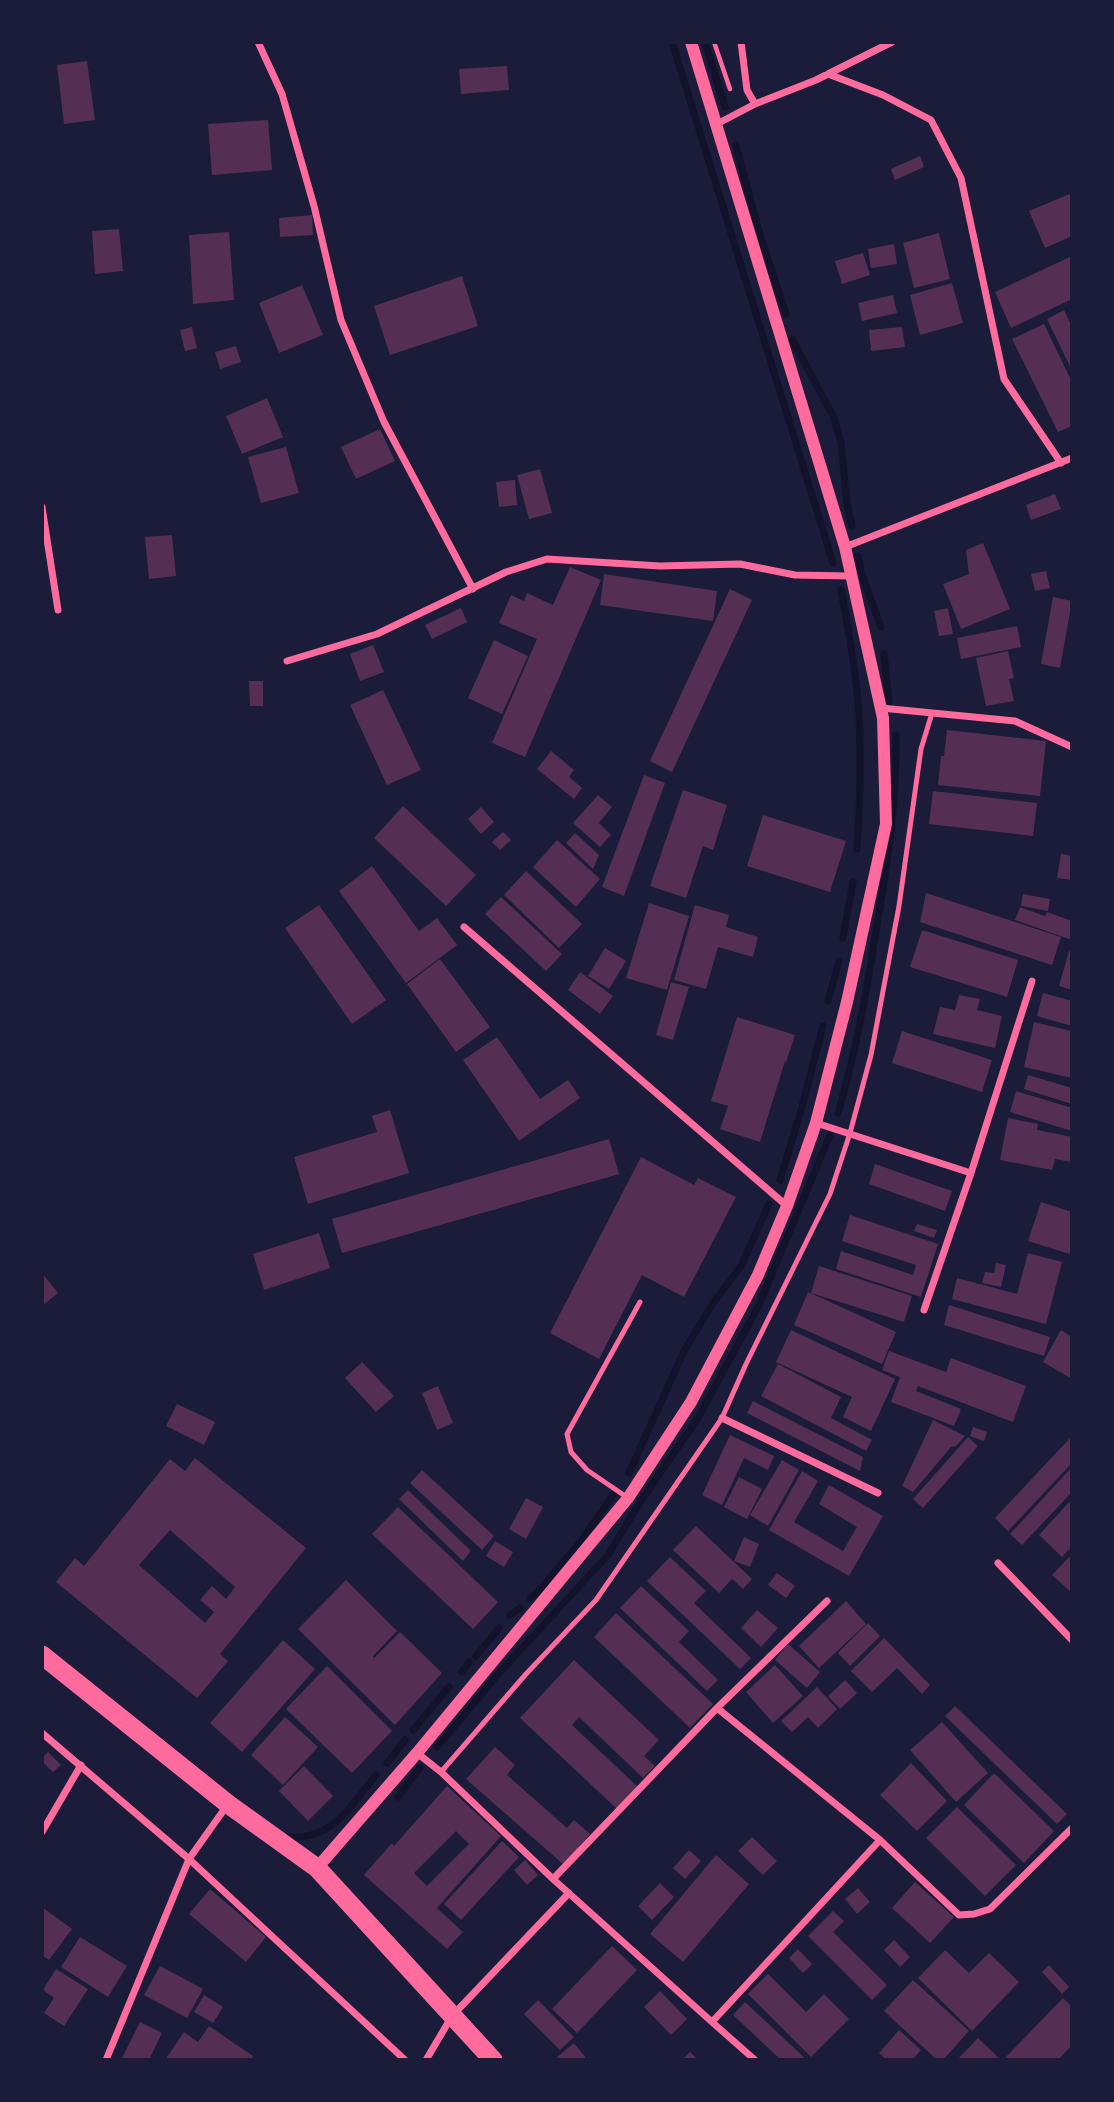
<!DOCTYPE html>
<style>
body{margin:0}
#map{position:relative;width:1114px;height:2102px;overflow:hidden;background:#1b1b3a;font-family:Lato,sans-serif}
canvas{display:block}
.frame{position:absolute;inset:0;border:44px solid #1b1b3a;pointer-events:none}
</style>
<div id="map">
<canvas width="1114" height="2102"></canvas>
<div class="frame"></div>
</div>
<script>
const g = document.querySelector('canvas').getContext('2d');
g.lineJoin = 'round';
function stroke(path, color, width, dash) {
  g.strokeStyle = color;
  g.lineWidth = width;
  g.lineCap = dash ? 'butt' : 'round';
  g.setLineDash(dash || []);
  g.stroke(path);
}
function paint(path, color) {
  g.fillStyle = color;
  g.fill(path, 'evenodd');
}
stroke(new Path2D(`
 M672 42 833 563
 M705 42 725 107
 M736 145 758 228 786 314
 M792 339 834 418 841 443 847 504 852 526
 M858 556 862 575 881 627
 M841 590C848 627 855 664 858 702 862 751 860 800 857 849
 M884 654 889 703
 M843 938 853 882
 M828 1001 839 961
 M838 1113C856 1052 867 989 877 925 888 859 897 803 896 735
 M780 1180 802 1107 823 1026
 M629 1473 684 1351 713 1303 741 1266 769 1204
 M542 1587 581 1541 615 1492
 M530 1599 539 1590
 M510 1615 520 1608
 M476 1656 499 1628
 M462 1672 469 1662
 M413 1730 449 1687
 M437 1747 501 1671 608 1555 639 1504 698 1418 759 1305 830 1135
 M387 1763 405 1740
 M398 1797 420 1768
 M288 1837C333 1841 351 1805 376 1775`), '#12122b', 7);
paint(new Path2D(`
 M87 61 95 120 64 124 57 65Z
 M507 66 509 90 461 94 459 69Z
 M268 120 272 170 212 175 208 124Z
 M920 156 924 167 895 180 891 169Z
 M1072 193V236L1045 248 1029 211Z
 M312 215 313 235 280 237 279 218Z
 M119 229 123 271 95 274 92 231Z
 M229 232 234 300 193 304 189 235Z
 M939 233 950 279 914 288 903 243Z
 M894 244 897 264 871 268 868 249Z
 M863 253 870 275 842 284 835 261Z
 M1072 256V299L1011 328 995 292Z
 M462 276 478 326 390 355 374 306Z
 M952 283 963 323 920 335 910 295Z
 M302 285 323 335 279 353 259 303Z
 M893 295 897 313 862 321 858 303Z
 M1064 310 1072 327V371L1047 319Z
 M1044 324 1072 382V426L1058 432 1012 339Z
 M192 327 197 348 185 351 180 330Z
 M902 327 905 347 871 351 869 330Z
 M236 346 241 362 220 369 215 352Z
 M267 398 283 437 242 454 226 416Z
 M380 429 395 461 356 479 341 447Z
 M286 447 299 493 261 503 248 457Z
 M540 469 552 513 529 519 517 475Z
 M515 480 517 505 499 507 496 482Z
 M1055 494 1061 509 1031 520 1026 505Z
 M172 535 176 576 149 579 145 537Z
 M983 543 1010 609 961 629 943 584 969 574 966 550Z
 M570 567 601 580 525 757 492 743 537 639 499 623 511 595 524 601 527 593 553 605Z
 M1046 571 1050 588 1035 591 1031 574Z
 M604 574 717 591 713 621 600 605Z
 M730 589 752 600 672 772 650 761Z
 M1053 597 1072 601 1060 668 1041 664Z
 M461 608 467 622 432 639 425 625Z
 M948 608 953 634 939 636 934 611Z
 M1017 626 1021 647 961 659 957 638Z
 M494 640 528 656 502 714 468 698Z
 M373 645 384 672 360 681 350 654Z
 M1008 651 1014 678 1009 679 1014 701 986 706 976 658Z
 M249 681H263V706H250Z
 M383 690 421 770 387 785 350 705Z
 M947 730 1046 741 1040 796 938 785 941 756H944Z
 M551 751 574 770 569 777 582 788 574 799 537 769Z
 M644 775 665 783 624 896 602 887Z
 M683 790 727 805 713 850 703 846 686 898 650 886Z
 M933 791 1037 803 1033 836 929 824Z
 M598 795 612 807 599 823 611 835 600 847 573 823Z
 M403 806 476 875 446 906 374 838Z
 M481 807 494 822 481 834 468 819Z
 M763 815 846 841 830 892 747 866Z
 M503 832 511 840 500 850 492 842Z
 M575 833 599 855 593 869 566 843Z
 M557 840 600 879 576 907 533 867Z
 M1061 854 1072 856V880L1057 878Z
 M372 866 419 931 437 918 457 945 406 983 339 891Z
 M526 871 582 924 559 948 504 895Z
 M926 893 1061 937 1052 965 920 922Z
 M1023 894 1050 899 1048 911 1021 906Z
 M501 897 562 954 546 971 485 914Z
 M649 903 689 916 667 990 626 978Z
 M319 905 386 1000 352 1024 285 928Z
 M695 905 729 915 726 927 758 937 753 957 718 947 706 989 674 980Z
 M1020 907 1045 916 1047 912 1072 921V940L1015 920Z
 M922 930 1018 960 1007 997 910 967Z
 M605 948 626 961 609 989 588 976Z
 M1069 951 1072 952V990L1059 986Z
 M440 959 490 1027 456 1052 407 984Z
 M580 972 613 996 600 1014 568 990Z
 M671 982 689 987 673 1040 656 1035Z
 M1043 993 1072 1001V1026L1037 1016Z
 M959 995 980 999 977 1010 1002 1016 995 1048 933 1034 940 1007 955 1010Z
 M737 1017 795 1035 786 1062 785 1061 760 1142 720 1129 728 1106 711 1101Z
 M1034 1022 1072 1031V1078L1024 1067Z
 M902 1031 992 1060 982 1092 892 1063Z
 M497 1037 540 1099 568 1080 580 1098 519 1141 463 1060Z
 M1028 1075 1072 1088V1104L1024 1089Z
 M1016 1091 1072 1108V1131L1010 1112Z
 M390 1110 409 1173 308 1204 294 1157 377 1132 372 1116Z
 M1008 1118 1038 1124 1037 1130 1072 1137V1162L1055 1159 1052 1170 1000 1160Z
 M609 1139 619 1174 342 1253 332 1219Z
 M641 1157 694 1185 698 1178 736 1197 684 1297 642 1275 599 1359 550 1333Z
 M875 1164 952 1191 945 1211 869 1184Z
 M1041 1202 1072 1212V1246L1070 1254 1028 1241Z
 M850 1215 938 1244 921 1297 836 1269 841 1251 913 1275 916 1265 842 1241Z
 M917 1224 937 1230 934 1238 914 1231Z
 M319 1233 330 1268 264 1290 253 1254Z
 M1028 1253 1062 1262 1046 1324 952 1299 957 1278 1017 1294Z
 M996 1263 1006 1265 1001 1287 982 1283 985 1272 994 1273Z
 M819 1266 912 1296 904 1322 811 1293Z
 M42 1273 58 1293 42 1306Z
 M808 1292 896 1332 882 1364 794 1325Z
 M949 1305 1050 1337 1044 1356 944 1325Z
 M791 1330 895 1379 871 1431 843 1417 852 1397 776 1362Z
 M1061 1330 1072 1337V1379L1043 1362Z
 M889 1351 946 1372 951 1358 1026 1386 1013 1422 918 1386 916 1391 961 1409 954 1426 891 1402 900 1377 882 1370Z
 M362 1362 394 1396 376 1412 345 1378Z
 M778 1364 841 1397 831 1418 872 1440 866 1451 761 1396Z
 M438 1386 453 1423 437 1430 422 1393Z
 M753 1401 863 1457 860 1471 747 1413Z
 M177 1404 215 1422 204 1445 166 1426Z
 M933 1420 965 1436 956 1446 951 1447 913 1492 902 1486Z
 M973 1427 987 1432 984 1441 970 1436Z
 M730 1435 774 1456 768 1470 744 1458 722 1505 702 1495Z
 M1072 1436V1463L1008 1531 995 1518Z
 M968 1437 978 1446 923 1508 913 1499Z
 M195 1458 306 1548 220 1654 228 1661 197 1698 56 1582 75 1558 84 1566 170 1459 185 1471ZM170 1530 235 1587 226 1599 212 1586 200 1600 214 1612 205 1623 139 1565Z
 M782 1460 799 1470 768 1526 750 1515Z
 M1072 1467V1492L1022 1545 1010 1534Z
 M422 1470 494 1536 482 1550 410 1483Z
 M802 1471 818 1481 794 1522 843 1551 857 1527 819 1504 829 1485 883 1516 849 1576 769 1530Z
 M739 1477 762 1489 747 1519 724 1507Z
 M408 1490 471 1551 463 1561 399 1499Z
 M526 1498 543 1507 526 1539 509 1529Z
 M1072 1499V1546L1062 1557 1039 1535Z
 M398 1507 498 1602 473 1629 372 1534Z
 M696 1526 752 1579 743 1589 732 1579 719 1593 673 1550Z
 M744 1537 759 1544 750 1567 734 1561Z
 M495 1541 513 1552 504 1567 486 1556Z
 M1072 1554V1593L1052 1575Z
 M670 1557 706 1591 694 1603 751 1658 740 1669 647 1581Z
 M777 1573 795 1586 786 1598 768 1585Z
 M346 1580 397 1631 373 1656 374 1658 400 1632 442 1673 395 1725 298 1629Z
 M641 1586 689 1631 679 1642 718 1680 707 1691 620 1608Z
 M846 1601 866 1624 819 1668 799 1646Z
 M757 1610 778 1628 761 1647 741 1628Z
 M616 1613 713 1704 690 1728 594 1637Z
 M868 1623 880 1636 850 1666 838 1653Z
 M884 1638 930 1685 922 1694 897 1668 872 1692 851 1671Z
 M283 1640 315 1669 242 1752 210 1723Z
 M788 1644 820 1672 807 1688 775 1660Z
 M574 1660 659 1740 644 1756 655 1766 643 1778 579 1717 572 1725 638 1787 617 1809 520 1718Z
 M775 1665 803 1696 773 1723 746 1692Z
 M327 1666 392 1731 352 1773 286 1709Z
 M845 1680 857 1693 840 1709 828 1696Z
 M817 1687 837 1709 818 1728 808 1717 792 1732 781 1721Z
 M955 1706 1067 1814 1057 1824 945 1716Z
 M285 1717 318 1747 283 1785 251 1755Z
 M942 1722 988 1773 956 1802 910 1750Z
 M495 1747 515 1765 507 1775 567 1828 574 1820 590 1834 564 1865 466 1779Z
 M48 1752 61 1765 53 1772 42 1761V1758Z
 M911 1763 947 1801 917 1831 880 1795Z
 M304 1766 333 1796 308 1821 279 1791Z
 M994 1773 1054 1831 1024 1863 964 1805Z
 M447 1786 501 1836 437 1908 463 1932 447 1949 364 1875 392 1843 394 1846ZM456 1831 469 1844 427 1886 414 1873Z
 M957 1807 1016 1865 985 1896 926 1838Z
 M752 1837 777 1861 763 1875 738 1851Z
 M502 1841 519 1857 461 1920 444 1904Z
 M689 1850 701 1861 685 1879 673 1868Z
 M716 1855 749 1884 683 1962 650 1934Z
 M525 1860 538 1875 527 1885 514 1870Z
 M915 1882 954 1917 930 1943 892 1908Z
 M660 1883 674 1897 652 1920 638 1906Z
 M858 1888 870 1902 857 1914 845 1899Z
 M210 1889 266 1937 246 1962 189 1914Z
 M42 1907 72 1929 49 1960 42 1955Z
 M833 1911 844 1921 833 1932 887 1985 872 2000 808 1936Z
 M80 1937 127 1966 108 1997 61 1967Z
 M894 1940 910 1957 900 1967 884 1950Z
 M612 1946 637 1970 577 2033 552 2009Z
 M798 1949 812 1964 803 1973 789 1958Z
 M945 1950 969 1973 989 1953 1019 1982 972 2031 918 1978Z
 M1049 1965 1069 1987 1062 1994 1042 1972Z
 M160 1966 203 1989 187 2018 144 1995Z
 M56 1969 88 1989 64 2026 44 2013 54 1998 43 1990Z
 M768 1974 806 2012 824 1994 849 2019 811 2057 748 1994Z
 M913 1980 969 2031 943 2060H937L884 2011Z
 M660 1991 687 2019 671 2035 644 2007Z
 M204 1995 223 2007 213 2023 194 2012Z
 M1063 1998 1072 2007V2045L1058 2060H1003Z
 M538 2000 574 2037 560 2050 524 2014Z
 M745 2002 807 2060H781L733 2015Z
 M140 2022 162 2033 149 2060H121Z
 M209 2026 253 2056 251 2060H165L184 2032 198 2042Z
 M899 2030 921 2050 912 2060H887L879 2053Z
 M978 2038 1001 2060H957Z
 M574 2043 586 2058 584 2060H560L557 2057Z
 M690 2052 698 2060H682Z`), '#542f53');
stroke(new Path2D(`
 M714 42 730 89`), '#ff6b9d', 4.5);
stroke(new Path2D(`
 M628 1498 587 1470 571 1452 567 1434 640 1302
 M441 1772 526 1674 596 1600 722 1418 746 1364 830 1194 850 1133 871 1055 899 906 921 749 932 713`), '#ff6b9d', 5);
stroke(new Path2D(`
 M258 42 282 94 314 206 341 320 384 422 473 589
 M741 42 747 90 755 104
 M828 74 883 95 931 120 961 178 1004 379 1061 463
 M715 125 755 104 816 80 892 42
 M42 507 58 610
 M845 547 1072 458
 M287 661 377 634 506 572 547 559 660 566 740 564 795 575 850 576
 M881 708 1015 721 1072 747
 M464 927 787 1206
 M816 1123 971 1173
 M924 1310 971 1173 1032 981
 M722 1418 878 1493
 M998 1563 1072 1640
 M717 1708 880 1840
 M42 1733 189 1859 405 2060
 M417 1753 441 1772 553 1879 712 2022 880 1840 959 1915 974 1914 990 1909 1072 1828
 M42 1832 81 1765
 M553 1879 717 1708 827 1601
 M712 2022 755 2060
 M106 2060 189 1859 228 1804
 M426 2060 452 2016 569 1893`), '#ff6b9d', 7);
stroke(new Path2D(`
 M317 1868 417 1753 628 1498 691 1402 758 1275 787 1206 816 1123 847 1002 886 824 883 718 845 547 691 42`), '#ff6b9d', 12);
stroke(new Path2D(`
 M42 1655 228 1804 317 1868 493 2060`), '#ff6b9d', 19);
</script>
